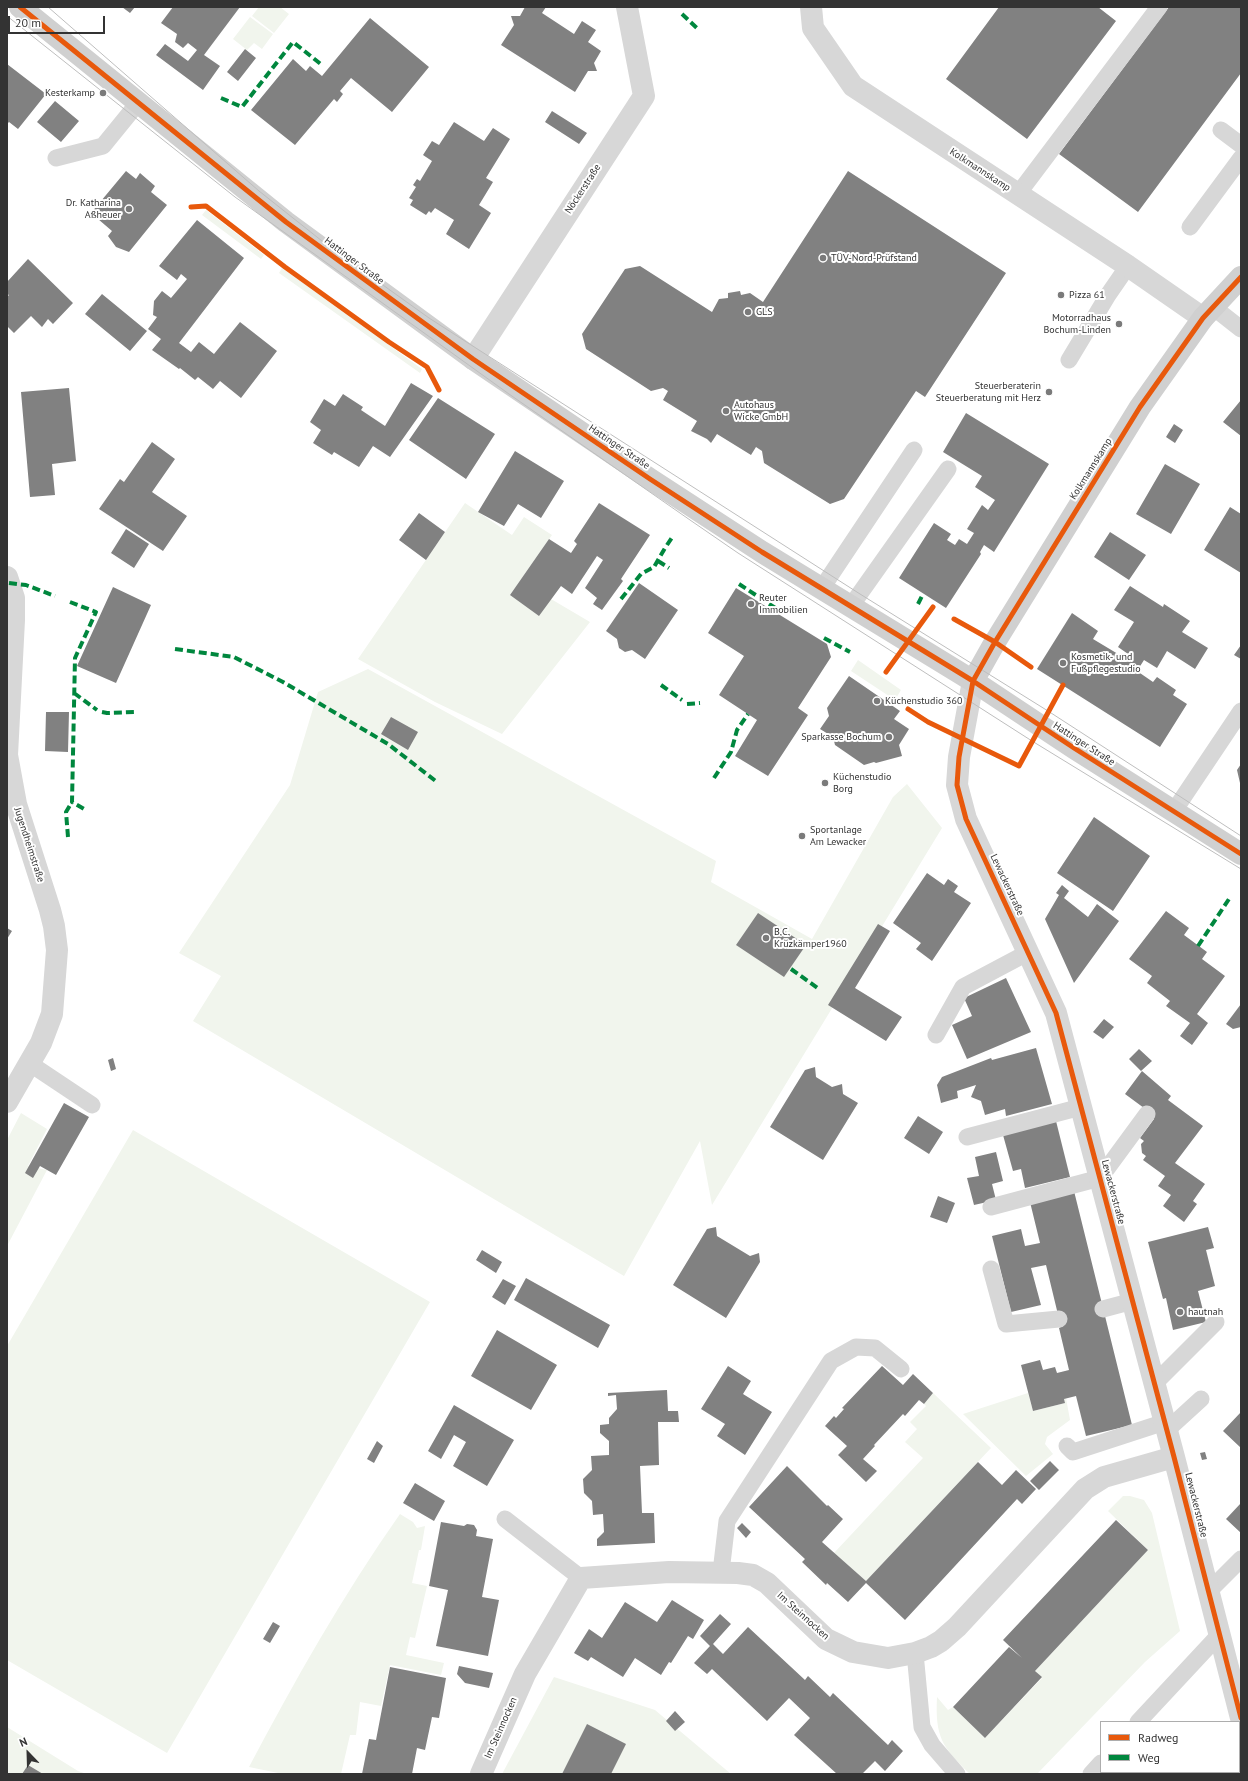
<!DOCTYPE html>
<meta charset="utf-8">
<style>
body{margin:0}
#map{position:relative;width:1248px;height:1781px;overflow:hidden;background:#fff;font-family:"PT Sans",sans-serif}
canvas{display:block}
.frame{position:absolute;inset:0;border:8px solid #333;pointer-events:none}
.legend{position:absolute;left:1100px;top:1721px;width:140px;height:52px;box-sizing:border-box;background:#fff;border:1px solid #adadad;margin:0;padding:5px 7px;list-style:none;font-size:12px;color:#333}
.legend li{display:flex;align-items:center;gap:8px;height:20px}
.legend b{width:20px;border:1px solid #adadad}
.north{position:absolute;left:8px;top:1733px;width:40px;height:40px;-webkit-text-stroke:3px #fff;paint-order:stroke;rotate:337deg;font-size:11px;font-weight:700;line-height:16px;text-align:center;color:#333}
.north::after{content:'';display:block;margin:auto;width:14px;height:18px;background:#333;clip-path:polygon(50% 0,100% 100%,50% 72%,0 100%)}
.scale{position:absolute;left:8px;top:16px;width:97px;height:18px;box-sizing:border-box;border:2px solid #333;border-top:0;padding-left:5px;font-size:12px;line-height:14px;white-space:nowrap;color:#333;-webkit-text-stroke:3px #fff;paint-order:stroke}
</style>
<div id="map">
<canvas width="1248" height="1781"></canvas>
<div class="frame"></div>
<ul class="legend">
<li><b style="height:5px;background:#e8590c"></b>Radweg</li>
<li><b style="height:5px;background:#00873e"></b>Weg</li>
</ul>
<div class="north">N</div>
<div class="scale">20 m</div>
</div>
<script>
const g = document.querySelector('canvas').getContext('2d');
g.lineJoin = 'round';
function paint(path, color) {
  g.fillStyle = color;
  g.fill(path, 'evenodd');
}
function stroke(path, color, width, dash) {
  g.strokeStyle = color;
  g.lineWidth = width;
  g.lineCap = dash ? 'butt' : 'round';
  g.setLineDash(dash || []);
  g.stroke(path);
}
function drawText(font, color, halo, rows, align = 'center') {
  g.font = font + ' "PT Sans",sans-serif';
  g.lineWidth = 4;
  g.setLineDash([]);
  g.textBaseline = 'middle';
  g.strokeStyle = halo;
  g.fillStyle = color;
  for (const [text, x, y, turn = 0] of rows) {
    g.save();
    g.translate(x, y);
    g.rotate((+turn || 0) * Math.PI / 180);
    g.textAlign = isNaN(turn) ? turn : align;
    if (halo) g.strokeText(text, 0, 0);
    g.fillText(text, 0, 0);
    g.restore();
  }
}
paint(new Path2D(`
 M259 7H280L289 14 274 33 252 16Z
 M250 17 273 34 262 49 254 43 247 50 233 39Z
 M206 210 264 255 261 259 202 215Z
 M282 268 422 369 420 373 279 273Z
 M465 503 512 535 524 517 552 535 510 595 551 599 590 622 502 734 435 702 358 659Z
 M858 660 901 690 895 700 851 671Z
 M368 669 716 861 711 882 812 939 893 797 907 784 942 828 712 1205 700 1141 624 1276 193 1021 221 976 179 953 290 785 318 692Z
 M21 1113 47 1129 28 1166 47 1170 7 1246V1140Z
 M133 1130 430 1302 167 1753 7 1660V1346Z
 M933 1393 991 1448 866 1581 834 1553 923 1458 905 1442 917 1429 910 1422 926 1406 924 1404Z
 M1028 1393 1033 1411 1065 1403 1064 1399 1066 1398 1070 1420 1047 1437 1045 1444 1053 1454 1026 1476 963 1414Z
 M1123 1496H1130L1144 1500 1152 1513 1180 1631 1145 1662 1037 1774H970C942 1747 935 1737 937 1697L948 1710 953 1707 985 1738 1042 1678 1035 1671 1148 1550 1108 1511Z
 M400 1514 413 1522 417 1528 425 1526 421 1550H419L412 1583 427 1586 415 1638 410 1637 406 1655 444 1663 441 1675 390 1665 381 1706 360 1702 356 1735H350L341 1774H283L249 1767C295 1680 343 1595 400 1514Z
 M554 1677 655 1710 731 1774H502Z
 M7 1727 78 1771 87 1774H7Z`), '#f1f5ed');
paint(new Path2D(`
 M122 7H135L130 13Z
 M173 7H240L204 55 220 66 203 90 156 55 165 44 188 61 197 50 188 43 183 48 175 42 177 34 161 23Z
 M525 7H546L542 13 574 34 582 21 596 30 588 42 601 51 594 63 597 71H588L575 92 501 45 514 25 511 16H520Z
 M999 7H1098L1116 21 1027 139 946 79Z
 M1169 7H1241V73L1138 212 1059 154Z
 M370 18 429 67 392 112 351 78 340 91 343 94 337 102 334 99 295 145 251 110 293 59 306 71 310 66 322 76Z
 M245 49 256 58 238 81 227 72Z
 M7 64 46 94 18 129 9 122 7 124Z
 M55 101 79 121 61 142 37 122Z
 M552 111 587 133 579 144 545 122Z
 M454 122 484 141 493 128 510 139 486 178 493 182 479 205 491 213 469 249 446 234 454 220 435 208 431 213 429 211 426 215 410 205 413 200 409 198 416 187 413 185 417 179 420 181 432 161 423 155 432 141 439 145Z
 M126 171 136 179 140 173 155 186 151 192 167 205 129 252 116 247 108 236 112 231 91 213Z
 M848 171 1006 273 925 397 916 391 844 499 830 504 764 463 762 451 756 447 751 455 717 434 711 443 707 439 691 431 697 421 663 400 668 391 663 388 651 391 586 349 582 334 625 269 640 266 712 312 719 299 728 298V293L740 291 741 295 750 293 763 302Z
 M197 220 244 258 179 343 191 352 199 342 214 354 240 322 277 351 241 398 220 381 213 389 198 377 195 380 180 368 179 369 152 350 161 339 148 329 157 317 153 315 154 301 162 291 171 298 187 279 181 274 177 280 159 266Z
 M28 259 73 303 53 324 48 319 42 327 31 316 14 333 7 326V297L9 295 7 294V282Z
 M102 294 147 331 130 351 85 314Z
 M411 383 433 396 390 457 373 446 359 467 334 452 332 455 313 443 321 430 310 422 324 399 335 406 343 394 363 407 361 410 385 426Z
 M69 388 76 461 52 464 55 495 30 497 21 392Z
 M438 398 495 434 466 479 409 440Z
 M1241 400V436L1223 422Z
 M966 413 1049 464 994 552 984 545 980 552 981 554 946 608 899 578 934 523 951 534 947 540 955 545 959 539 967 544 974 533 967 529 982 505 988 510 995 500 975 487 982 476 943 452Z
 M1174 424 1183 430 1175 443 1166 437Z
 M152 442 175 459 152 492 187 516 163 551 99 509 120 479 124 482Z
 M515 451 564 481 541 518 518 504 504 526 478 512Z
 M1165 464 1200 484 1171 534 1136 514Z
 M599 503 650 535 621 579 623 581 602 610 593 604 597 598 585 588 603 560 597 556 572 594 561 586 539 616 510 595 549 539 571 553 577 544 574 541Z
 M1230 507 1241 514V573L1204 550Z
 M419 513 445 532 426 560 399 540Z
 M126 529 149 544 134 568 111 553Z
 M1110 532 1146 555 1129 580 1094 557Z
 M639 583 678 610 645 659 632 650 625 652 619 648 617 639 606 631Z
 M1130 586 1163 607 1164 604 1190 621 1182 632 1208 648 1195 669 1167 651 1157 668 1144 660 1137 671 1153 682 1157 677 1176 690 1173 695 1187 704 1160 747 1037 669 1072 613 1098 631 1093 639 1128 660 1131 656 1118 647 1134 622 1114 610Z
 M113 587 151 605 116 683 77 666Z
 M736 588 827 644 831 657 798 708 808 715 768 776 735 756 757 720 719 695 744 656 708 633Z
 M1241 645V659L1234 655Z
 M849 676 900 711 894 719 909 729 899 745 902 756 876 763 874 762 864 765 835 745 833 737 820 729 829 716 827 708Z
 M46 712H69L68 752 45 751Z
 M391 717 418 732 408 750 381 734Z
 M1241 764V783H1240L1237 770Z
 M1094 817 1150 856 1113 911 1057 873Z
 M927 873 944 885 948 879 958 886 954 892 971 903 932 961 916 949 921 943 893 923Z
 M1062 885 1069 891 1064 898 1088 917 1097 904 1119 921 1074 983 1045 919 1059 895 1056 893Z
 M1166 911 1189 928 1184 935 1207 952 1202 959 1225 976 1197 1014 1208 1023 1192 1045 1180 1036 1190 1023 1166 1006 1170 1001 1147 983 1152 976 1129 959Z
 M758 913 806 945 784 977 736 945Z
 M878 924 890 931 855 988 902 1017 886 1041 828 1005Z
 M7 928 12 931 7 939Z
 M1006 978 1031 1032 967 1059 952 1025 972 1016 964 998Z
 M1241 1004V1027L1233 1029 1226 1024Z
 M1104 1019 1114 1027 1103 1039 1093 1032Z
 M1036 1048 1052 1104 1006 1116 1005 1109 985 1115 981 1101 971 1097 976 1085 957 1091 958 1098 941 1103 937 1085 942 1077 991 1058 992 1060Z
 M1139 1049 1152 1061 1141 1071 1129 1059Z
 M113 1058 116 1069 111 1071 108 1060Z
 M815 1067 816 1077 832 1087 842 1084 843 1094 858 1103 823 1160 770 1127 805 1070Z
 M1142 1071 1171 1096 1168 1100 1203 1126 1175 1163 1205 1184 1193 1201 1197 1204 1184 1222 1163 1206 1171 1195 1158 1186 1165 1176 1143 1160 1146 1156 1142 1153 1141 1144 1144 1141 1140 1138 1154 1119 1142 1110 1144 1108 1125 1094Z
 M64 1103 89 1117 56 1175 40 1166 33 1178 25 1173Z
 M918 1116 943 1132 929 1154 904 1138Z
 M1056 1121 1070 1177 1025 1188 1021 1169 1013 1171 1003 1135Z
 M996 1152 1003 1181 992 1184 996 1200 974 1205 967 1178 979 1176 975 1157Z
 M1074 1191 1132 1425 1086 1436 1076 1396 1064 1399 1065 1403 1033 1411 1021 1365 1040 1360 1043 1370 1055 1367 1057 1373 1069 1370 1059 1328 1061 1327 1046 1265 1031 1268 1041 1305 1011 1312 992 1236 1021 1229 1025 1246 1040 1243 1030 1202Z
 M938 1196 955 1203 947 1223 930 1217Z
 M716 1227 717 1236 750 1256 759 1253 760 1262 726 1318 673 1285 707 1229Z
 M1208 1227 1214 1248 1206 1250 1215 1286 1198 1291 1206 1322 1173 1330 1166 1298 1163 1299 1148 1242Z
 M482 1250 502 1262 496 1273 476 1260Z
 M526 1278 610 1325 598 1348 514 1300Z
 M503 1279 516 1286 505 1305 492 1297Z
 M497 1330 557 1365 531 1410 471 1376Z
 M728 1366 751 1381 743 1394 772 1412 745 1455 717 1436 725 1424 701 1409Z
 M882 1366 903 1385 913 1374 933 1393 924 1404 919 1400 905 1416 903 1414 874 1445 875 1446 863 1459 877 1471 866 1482 838 1455 847 1446 825 1426 834 1416 836 1418 844 1409 842 1408Z
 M667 1390 668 1411H678L679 1422H658L659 1465 640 1466 642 1513H654L655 1543 597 1546V1539L604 1532 603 1514 593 1515 592 1501 584 1493 583 1479 592 1470 591 1456 609 1455V1441L600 1433V1425L609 1424V1418L617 1409 616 1395 608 1396V1393Z
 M454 1405 514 1440 487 1486 453 1466 466 1442 454 1435 441 1459 428 1451Z
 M1241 1412V1448L1223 1431Z
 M377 1441 383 1446 374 1463 367 1459Z
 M1205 1452 1207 1459 1202 1460 1200 1453Z
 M1050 1461 1059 1470 1039 1490 1030 1481Z
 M978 1462 1002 1485 1016 1470 1036 1489 1022 1504 1017 1499 905 1620 866 1583 848 1602 827 1583 826 1585 802 1562 805 1559 749 1507 787 1466 827 1506 828 1505 843 1519 822 1542 866 1581Z
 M415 1483 445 1501 434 1521 403 1503Z
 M1241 1503V1533L1226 1519Z
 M1116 1520 1148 1550 1035 1671 1042 1677 985 1738 953 1707 1009 1647 1022 1658 1003 1640Z
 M441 1522 464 1526 467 1524 474 1525 477 1530 476 1536 493 1539 482 1597 499 1600 488 1656 436 1646 448 1590 429 1586Z
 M742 1523 751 1532 746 1538 737 1528Z
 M672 1600 704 1620 693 1639 688 1636 671 1663 669 1662 661 1675 635 1658 623 1677 591 1657 588 1661 574 1653 589 1629 602 1638 625 1602 657 1622Z
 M720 1614 731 1624 713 1644 723 1654 748 1627 805 1680 808 1676 830 1697 833 1693 888 1745 892 1740 903 1751 885 1771 875 1761 862 1774H837L794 1735 810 1718 789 1698 767 1721 712 1669 707 1674 694 1663 710 1646 700 1636Z
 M273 1622 280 1626 270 1643 263 1639Z
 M459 1666 493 1673 489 1688 465 1683 457 1674Z
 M390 1667 446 1678 439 1718 432 1717 425 1750 417 1748 412 1774H362L369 1739 376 1740Z
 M675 1711 685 1722 675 1731 666 1721Z
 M587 1724 626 1744 611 1774H562Z
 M28 1765 43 1774H22Z
 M1129 1772H1191L1190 1774H1127Z`), '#818181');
stroke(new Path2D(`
 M1221 130 1241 145
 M56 158 103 146 138 103
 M1018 194 1159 7
 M1190 227 1241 158
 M1213 307 1241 329
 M1069 360 1108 295 1128 266
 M822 588 914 450
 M851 606 948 469
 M1174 811 1241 711
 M936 1035 963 987 1029 952
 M29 1063 92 1105
 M967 1137 1081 1107
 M991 1207 1100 1178 1147 1114
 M991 1269 1006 1324 1059 1319
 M1103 1309 1133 1301
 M1154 1384 1216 1322
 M1167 1430 1201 1399
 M1067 1446 1073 1452 1165 1422
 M505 1519 581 1578
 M721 1572 727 1521 831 1361 856 1347 875 1348 901 1369
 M1209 1591 1241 1559
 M915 1653 922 1727 932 1745 957 1774
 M1138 1722 1220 1634
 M1091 1774 1101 1763`), '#d7d7d7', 17);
stroke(new Path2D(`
 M811 7 813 28 853 86 1128 266 1203 318
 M473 359 644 96 627 7
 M7 577 14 598V620L7 755 16 804 50 910 54 926 57 950 52 1014 41 1043 7 1102
 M973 681 959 757 957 785 966 819 1056 1013 1174 1457 1241 1718
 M481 1774 525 1674 581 1578 669 1572 738 1573 753 1575 767 1583 826 1639 853 1652 888 1658 915 1653 931 1647 941 1641 957 1627 1085 1489 1104 1477 1174 1457`), '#d7d7d7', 22);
stroke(new Path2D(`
 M20 7 286 222 473 359 650 479 762 552 973 681 1074 748 1241 854
 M973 681 995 642 1140 407 1203 318 1241 277`), '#d0d0d0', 22);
stroke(new Path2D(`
 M48 7 259 191 327 245 429 318 860 594 1048 711 1241 836
 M7 16 235 197 509 394 690 520 738 553 1032 741 1241 869`), '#bebebe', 1);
stroke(new Path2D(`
 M682 14 698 29
 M221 98 242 107 293 42 322 65
 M667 545 673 536
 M658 561 669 568
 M9 583 26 585 55 596
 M739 584 780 611
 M621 599 641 574 654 567 665 548
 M70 602 96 612 75 658 72 802 84 809
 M918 604 923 594
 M824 638 850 652
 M175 649 234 657 283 682 388 744 437 782
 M661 685 682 700
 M74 693 97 710
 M687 704 700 703
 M102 712 107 713 137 712
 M714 778 731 752 737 730 748 714
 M68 837 66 812 72 802
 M1198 946 1229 899
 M791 969 819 989`), '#00873e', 4, [8, 4]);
stroke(new Path2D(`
 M20 7 286 222 473 359 650 479 762 552 973 681 1074 748 1241 854
 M191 207 206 206 285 267 389 342 427 367 439 390
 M1241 277 1203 318 1140 407 995 642 973 681 959 757 957 785 966 819 1056 1013 1174 1457 1241 1718
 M954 619 995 642 1031 667
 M886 672 933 607
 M908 709 928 722 1019 766 1063 685`), '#e8590c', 5);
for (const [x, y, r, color] of [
 [103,93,4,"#7a7a7a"],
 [129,209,4,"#7a7a7a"],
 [823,258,4,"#7a7a7a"],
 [1061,295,4,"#7a7a7a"],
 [748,312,4,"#7a7a7a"],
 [1119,324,4,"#7a7a7a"],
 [1049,392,4,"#7a7a7a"],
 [726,411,4,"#7a7a7a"],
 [751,604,4,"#7a7a7a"],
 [1063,663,4,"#7a7a7a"],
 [877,701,4,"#7a7a7a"],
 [889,737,4,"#7a7a7a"],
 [825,783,4,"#7a7a7a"],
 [802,836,4,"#7a7a7a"],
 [766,938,4,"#7a7a7a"],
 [1180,1312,4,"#7a7a7a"]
]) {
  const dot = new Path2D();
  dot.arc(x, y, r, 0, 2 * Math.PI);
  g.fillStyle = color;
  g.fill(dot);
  stroke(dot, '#fff', 1.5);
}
drawText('10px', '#333', '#fff', [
 ["Kesterkamp",95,93,"right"],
 ["Dr. Katharina",121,203,"right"],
 ["Aßheuer",121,215,"right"],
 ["TÜV-Nord-Prüfstand",831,258],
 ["Pizza 61",1069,295],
 ["GLS",756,312],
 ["Motorradhaus",1111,318,"right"],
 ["Bochum-Linden",1111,330,"right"],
 ["Steuerberaterin",1041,386,"right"],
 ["Steuerberatung mit Herz",1041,398,"right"],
 ["Autohaus",734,405],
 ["Wicke GmbH",734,417],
 ["Reuter",759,598],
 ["Immobilien",759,610],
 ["Kosmetik- und",1071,657],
 ["Fußpflegestudio",1071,669],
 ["Küchenstudio 360",885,701],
 ["Sparkasse Bochum",881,737,"right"],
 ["Küchenstudio",833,777],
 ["Borg",833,789],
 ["Sportanlage",810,830],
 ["Am Lewacker",810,842],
 ["B.C.",774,932],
 ["Krüzkämper1960",774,944],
 ["hautnah",1188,1312]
], 'left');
drawText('10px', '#333', '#fff', [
 ["Kolkmannskamp",980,170,33],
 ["Nöckerstraße",583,189,-57],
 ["Hattinger Straße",354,261,37],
 ["Hattinger Straße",619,447,34],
 ["Kolkmannskamp",1091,469,-58],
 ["Hattinger Straße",1084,744,33],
 ["Jugendheimstraße",29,845,72],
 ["Lewackerstraße",1007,885,65],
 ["Lewackerstraße",1113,1192,75],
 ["Lewackerstraße",1196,1505,76],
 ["Im Steinnocken",803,1616,42],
 ["Im Steinnocken",501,1728,-66]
]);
</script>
